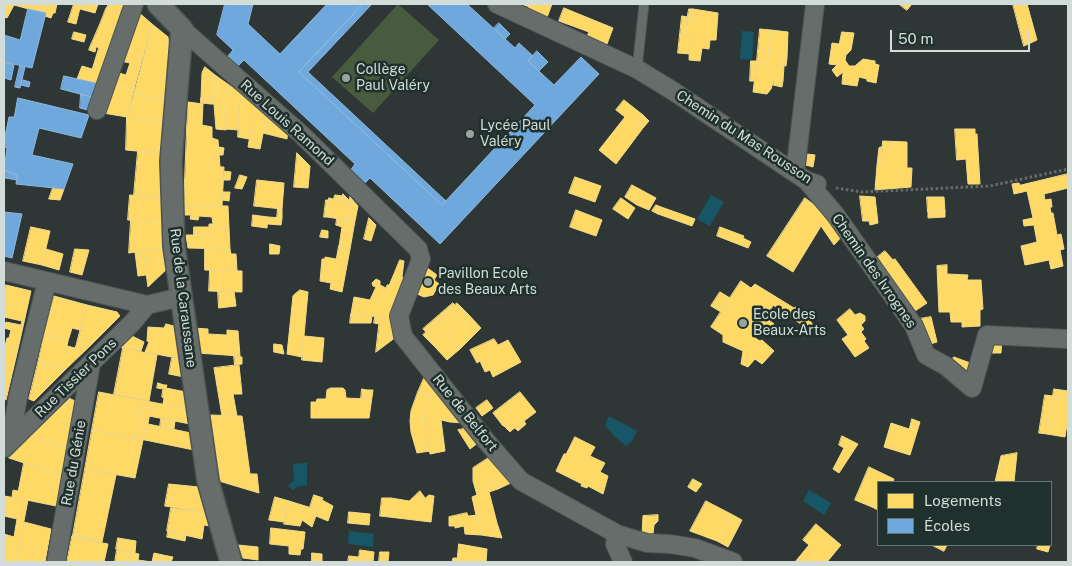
<!DOCTYPE html>
<meta charset="utf-8">
<style>
body{margin:0}
#map{position:relative;width:1072px;height:566px;overflow:hidden;background:#2e3735;font-family:"Public Sans",sans-serif}
canvas{display:block}
.frame{position:absolute;inset:0;border:5px solid #d2ddda;pointer-events:none}
.legend{position:absolute;left:877px;top:481px;width:175px;height:65px;box-sizing:border-box;background:#20312d;border:1px solid #677672;margin:0;padding:6px 9px;list-style:none;font-size:15px;color:#d2ddda}
.legend li{display:flex;align-items:center;gap:10px;height:25px}
.legend b{width:25px;border:1px solid #677672}
.scale{position:absolute;left:890px;top:30px;width:140px;height:22px;box-sizing:border-box;border:2px solid #d2ddda;border-top:0;padding-left:6px;font-size:15px;line-height:18px;white-space:nowrap;color:#d2ddda;-webkit-text-stroke:4px #20312d;paint-order:stroke}
</style>
<div id="map">
<canvas width="1072" height="566"></canvas>
<div class="frame"></div>
<ul class="legend">
<li><b style="height:14px;background:#ffd966"></b>Logements</li>
<li><b style="height:14px;background:#6fa8dc"></b>Écoles</li>
</ul>
<div class="scale">50 m</div>
</div>
<script>
const g = document.querySelector('canvas').getContext('2d');
g.lineJoin = 'round';
function paint(path, color) {
  g.fillStyle = color;
  g.fill(path, 'evenodd');
}
function stroke(path, color, width, dash) {
  g.strokeStyle = color;
  g.lineWidth = width;
  g.lineCap = dash ? 'butt' : 'round';
  g.setLineDash(dash || []);
  g.stroke(path);
}
function drawText(font, color, halo, rows, align = 'center') {
  g.font = font + ' "Public Sans",sans-serif';
  g.lineWidth = 5;
  g.setLineDash([]);
  g.textBaseline = 'middle';
  g.strokeStyle = halo;
  g.fillStyle = color;
  for (const [text, x, y, turn = 0] of rows) {
    g.save();
    g.translate(x, y);
    g.rotate((+turn || 0) * Math.PI / 180);
    g.textAlign = isNaN(turn) ? turn : align;
    if (halo) g.strokeText(text, 0, 0);
    g.fillText(text, 0, 0);
    g.restore();
  }
}
paint(new Path2D(`
 M398 4 439 40 373 113 332 77Z`), '#495b3f');
paint(new Path2D(`
 M742 31 754 32 752 60 740 59Z
 M711 195 724 202 710 226 697 219Z
 M609 416 637 431 632 441 626 446 613 435 605 425Z
 M307 463V485L298 486 293 490 288 486 294 480 293 464Z
 M809 490 831 503 824 515 803 501Z
 M349 531 374 534 373 547 348 544Z`), '#175667');
const homes = new Path2D(`
 M4 4H26L25 8 14 5 7 18 4 17Z
 M26 4H48L46 13 25 8Z
 M48 4H57L55 13H53L51 18 45 16Z
 M74 4H81L76 24 68 22Z
 M81 4H98L95 13 80 9Z
 M109 4H128L123 16 106 9Z
 M520 4H552L546 20 527 11 529 7Z
 M899 4H912L907 10Z
 M1013 4H1027L1037 40 1024 46Z
 M564 8 613 28 607 44 587 36 589 32 559 21Z
 M106 9 123 16 119 29 101 22Z
 M689 9H693L692 21H687Z
 M693 9 718 13 716 40H710L709 49 702 48 700 61 689 60 690 34 686 33 687 21H692Z
 M137 11 152 24 144 56 123 52Z
 M682 16 688 17 686 33 690 34V54L678 53Z
 M101 22 119 29 111 52 91 45Z
 M152 24 168 37 170 62 169 101 133 94Z
 M760 29 771 30 767 62 757 61Z
 M771 30 788 32 787 58 782 57 781 65 784 66 783 81 774 79 771 89 767 94 753 92 757 61 767 62Z
 M74 32 86 35 84 42 72 39Z
 M842 32 854 33 851 50 846 55 845 60 849 66H855L863 59 875 61V64L879 65 876 83 867 81V79L859 77 857 86 842 84 843 72 837 77 832 70 837 65 829 64 832 43 839 44Z
 M91 45 96 47 95 52 89 50Z
 M99 48 111 52 100 84 77 79 82 66 92 69Z
 M123 52 144 56 135 90 112 86 119 73 126 75 130 63 120 61Z
 M782 57 787 58 786 66 781 65Z
 M751 61H757L755 81H750Z
 M205 67 215 75 214 104H211V99L201 98 202 73Z
 M215 75 229 85 226 130 216 129 214 104Z
 M774 79 783 81 782 87 773 85Z
 M229 85 240 93 238 130 226 129Z
 M112 86 135 90 127 117 103 113Z
 M240 93 259 108 254 112 249 139 238 137Z
 M133 94 169 101V124L127 117Z
 M201 98 211 99V104L201 103Z
 M624 100 643 115 637 123 643 128 616 164 599 150 625 117 616 110Z
 M188 102 203 104 202 125 212 127V138L218 140 220 167H224L222 206 184 205Z
 M259 108 267 113 260 149 248 147 254 112Z
 M267 113 288 129 287 139 263 133Z
 M643 115 649 121 643 128 637 123Z
 M127 117 169 124 167 154 126 150Z
 M955 129H975V134H977L980 184H968L966 159 957 160Z
 M883 141 907 142V168H912L911 187 875 190 877 165H881Z
 M219 147 224 148 223 155H219Z
 M882 147 881 165H877L879 148Z
 M138 151 167 154V198L134 195Z
 M297 153 310 166 308 188 294 187Z
 M807 154 815 155 813 167 806 165Z
 M223 171 231 172 230 180H223Z
 M1068 174V188L1044 194 1045 200 1051 199 1052 207H1050L1051 213H1053L1057 235 1061 234 1064 249 1060 250 1063 266 1051 269 1049 260 1025 265 1021 246 1037 242 1034 225 1024 226 1023 220 1033 218 1027 191 1014 194 1012 184 1019 183 1020 185Z
 M240 175 247 177 242 189 235 188Z
 M575 177 601 186 595 202 569 193Z
 M257 180 284 183 282 209 254 206Z
 M632 185 656 198 649 210 637 205 625 197Z
 M53 188 64 189 60 200 49 199Z
 M222 192H230L229 201 222 200Z
 M343 194 349 200V203L342 201Z
 M130 195 167 198V222L128 220Z
 M335 195 343 196 342 201 334 199Z
 M860 196 875 197 878 223 870 225 869 221H863Z
 M350 197 358 206 355 221 346 220Z
 M927 197H944L945 211 928 212Z
 M329 198 349 203 346 220 327 217Z
 M621 198 635 208 628 219 613 209Z
 M805 198 828 215 844 234 834 245 821 226 793 272 767 256Z
 M326 200H329L327 217H324Z
 M185 205 228 206 229 228 209 227V224H213L212 217 199 216 198 220 190 219 191 215H185Z
 M656 205 661 207 658 214 652 211Z
 M661 207 695 219 692 226 658 214Z
 M278 208 282 209V218H277Z
 M576 210 602 220 596 236 570 227Z
 M945 211V217L928 218V212Z
 M253 215 268 217 267 228 252 226Z
 M268 217 282 218 281 225 268 224Z
 M369 218 376 225 371 241 364 239Z
 M337 219 355 221 350 249 339 246 342 227 336 225Z
 M131 220 167 222 169 247 129 253Z
 M31 227 50 231 42 265 23 261Z
 M194 227H212L211 235H194Z
 M212 227 229 228 230 249 188 248 186 235H211Z
 M720 227 744 236 743 238 751 242 748 248 717 236Z
 M322 230 328 231V238L320 237Z
 M270 244 280 246 279 254H270Z
 M339 246 350 249 342 292 330 289 331 283 320 281 322 259H325V257L336 259Z
 M169 247 170 266 148 287 143 251Z
 M205 248 230 249 231 254H236L237 271 205 270Z
 M46 249 63 254 59 270 42 265Z
 M75 249 89 250 82 275 70 272Z
 M143 251 146 275 138 276 135 252Z
 M885 251 893 260 882 268 875 259Z
 M895 259 927 303 912 313 881 269Z
 M400 260 404 261 402 277 404 278 391 318 351 314 354 297 370 300 376 287 373 286 372 283 376 279 380 281V285L386 288 387 285H389Z
 M947 265V274L968 275 967 280H981L983 309 980 310V326L962 327V322H951L950 312H939L937 266Z
 M426 267 437 275 434 280 439 284 433 295 424 297 415 293Z
 M210 270 242 271V292L209 291Z
 M741 281 751 288 755 284 794 308 796 307 801 308 813 325 814 333 773 305 767 318 774 324 768 334 761 329 755 338 760 341 762 340 774 351 762 364 755 359 748 367 741 364 743 351 723 342V335L711 327Z
 M6 285 31 291 18 349 5 346 7 338H9L11 330 4 328 6 322 21 325 22 321 4 317V294Z
 M300 290 308 292 302 357 287 354 293 296Z
 M218 291H234L236 306 219 308Z
 M720 292 730 298 721 312 711 306Z
 M54 296 87 305 80 330 72 328 68 341 44 334Z
 M453 303 455 305 440 319 438 316Z
 M457 303 468 314 465 316 455 305Z
 M87 305 117 312 120 316 90 346 77 343Z
 M455 305 465 316 468 314 481 328 460 349 446 334 451 330 440 319Z
 M850 309 855 315 860 313 865 316V321L861 325 864 329 861 332 866 339 864 341 869 348 855 357 842 339 848 335 837 320Z
 M351 314 372 316 371 323H350Z
 M438 316 440 319 426 332 423 329Z
 M375 317H380L379 324 374 323Z
 M380 317 391 318 396 337 378 335Z
 M931 317 937 342 927 345 919 319Z
 M440 319 451 330 446 334 460 349 447 360 434 346 436 344 426 332Z
 M166 324 178 327 182 359 145 352 149 342 147 341 148 327 164 328Z
 M193 328 208 329V334L227 335V330L238 331 240 356 197 353Z
 M426 332 436 344 434 346 423 335Z
 M44 334 68 341 67 346 75 348 77 343 90 346 66 369 38 363Z
 M378 335 396 337 376 352Z
 M132 336 144 342 141 351 120 347Z
 M304 336 324 338 322 362 302 360Z
 M1002 338 1001 353H986L991 339Z
 M494 339 498 345 508 340 521 362 493 377 490 370 485 372 480 361 477 363 470 350Z
 M274 344 282 345 284 354 274 352Z
 M4 346 18 349 6 400 4 399Z
 M123 348 157 355 149 401 114 394Z
 M234 356 242 357V364L235 365Z
 M954 357 973 364 968 381 950 363Z
 M172 358 182 359 184 377 169 374Z
 M38 363 66 369 34 401 29 399Z
 M239 365 242 394H233L237 416H222L214 368Z
 M426 374 455 411 450 422 441 420 445 451 430 454 424 416 431 396 418 392Z
 M158 383 164 385 163 389 157 388Z
 M164 385H167L166 388 186 392 188 409 163 404 164 398 162 397Z
 M331 388H343L345 390 346 398 367 399V390H373L369 418H311V402H316L317 399H326L327 390Z
 M362 389 367 390V399H361Z
 M1054 389 1068 391V399L1053 396Z
 M99 392 188 409 190 424 149 416 151 407 142 406 136 439 92 430Z
 M418 392 431 396 424 416 430 451 417 453 411 432 410 421 411 411Z
 M520 392 536 412 512 430 507 424 503 426 493 413Z
 M1045 395 1053 396 1047 434 1039 433Z
 M1053 396 1068 399V418L1065 437 1047 434Z
 M69 398 75 401 66 448 31 436Z
 M487 400 493 408 482 416 476 408Z
 M142 406 151 407 145 440 136 439Z
 M455 411 464 423 450 422Z
 M210 415 242 416 250 474H257L259 493 219 481Z
 M161 419 175 421 174 429 160 427Z
 M912 419 920 422 910 455 884 447 891 423 909 429Z
 M524 421 526 424 518 431 515 428Z
 M148 424 191 433 194 450 145 440Z
 M507 424 512 430 510 432 504 426Z
 M468 428 479 442 470 449 458 430Z
 M92 430 143 440 135 478 85 469Z
 M31 436 66 448 61 475 9 458Z
 M842 436 858 444 839 473 833 469 844 448 839 445Z
 M575 437 595 447 590 456 605 463 600 472 608 476 603 494 588 486 587 488 581 486 582 484 556 471 564 454H566Z
 M1017 453 1014 482H995L1001 456Z
 M490 457 513 482 498 489 492 480 484 484 489 492 497 523 502 538 481 535 478 515H476L472 497 477 495 473 481V468Z
 M24 463 61 475 56 506 12 497 13 490 18 491Z
 M869 467 894 479 893 482H878V505L873 503 872 507 855 500Z
 M85 469 116 475 102 542 73 535Z
 M693 479 702 484 696 492 688 487Z
 M492 480 498 489 489 492 484 484Z
 M169 484 199 487 207 513 165 506Z
 M420 491 425 498 423 500 417 494Z
 M417 494 423 500 429 495 434 496 431 522 389 517 391 498 409 501Z
 M314 495 323 498 322 500 333 506 328 521 316 516 318 510 310 507Z
 M4 496 28 500 16 562H4V534L14 537 17 519 4 516Z
 M275 497 289 501 284 522 269 520Z
 M382 498H391L389 517 380 516Z
 M289 501 318 510 312 527 302 520 300 526 284 524Z
 M706 501 731 514 717 541 690 531Z
 M873 503 878 505V510L872 507Z
 M171 508 207 513 210 526 204 525 202 539 167 531Z
 M349 512 370 514 369 525 348 523Z
 M467 513 468 516 478 515 481 535 465 534 464 526 455 528V526H449V517Z
 M731 514 742 520 728 547 717 541Z
 M658 515V521L654 525 653 534 642 535 643 516Z
 M24 522 51 529 45 562H16Z
 M816 524 841 545 827 562H795L809 545 803 540Z
 M271 528 305 532 303 549H301L300 555 289 554V546L270 544Z
 M168 532 186 535 185 541 167 537Z
 M73 535 102 542 72 537Z
 M72 537 108 544 104 562H67Z
 M118 538 136 541 135 553 116 549Z
 M459 544 487 549 486 562H452L453 558H457Z
 M238 545 258 547V560L243 558Z
 M932 545H947L944 551Z
 M1038 545H1050L1048 552 1037 549Z
 M117 550 129 552 127 562H115Z
 M360 550 374 552 373 562H367V558L359 557Z
 M129 552 139 554 138 560 152 562 154 553 163 555 161 562H127Z
 M380 552H389L388 562H379Z
 M312 553 322 554V562H312Z
 M163 555 173 557 171 562H161Z
 M349 556 367 558V562H348Z`);
paint(homes, '#ffd966');
stroke(homes, '#f2da89', 1);
const schools = new Path2D(`
 M225 4H253L248 24 280 54 327 4H363L299 72 442 205 535 105 427 4H467L515 48 519 43 533 56 528 61 554 85 581 57 599 74 440 244 370 178 364 184 350 171 355 164 244 60 238 66 228 56 233 50 217 35Z
 M363 4H372L308 72 446 201 442 205 299 72Z
 M28 9 46 13 32 68 4 62V35L20 40Z
 M499 23 510 34 505 39 494 28Z
 M537 51 548 62 539 71 528 61Z
 M4 62 14 65 11 80 4 78Z
 M20 66 25 67 20 88 15 87Z
 M64 76 100 84 95 98 61 89Z
 M23 80 30 82 29 87 21 85Z
 M81 94 95 98 91 111 80 108Z
 M18 98 89 115 81 138 39 128 32 155 73 164 64 189 16 184 17 175 4 170 7 148 4 147V141L9 117H14Z
 M6 171 17 175V180L5 178Z
 M4 212 22 214 12 258 4 256Z`);
paint(schools, '#6fa8dc');
stroke(schools, '#8db8db', 1);
const service = new Path2D(`
 M637 69 644 4`);
const minor = new Path2D(`
 M497 4 637 69 673 91 807 181 817 184
 M182 29 301 134 418 249 421 259 399 316 403 336 487 442 521 481 617 534 647 543 670 544 695 548 733 562
 M97 110 134 4
 M795 173 815 4
 M807 181 835 214 914 326 926 355 946 366 972 388 987 335 1068 339
 M4 271 147 305 181 297
 M10 442 18 397 47 281
 M4 448 133 322 147 305
 M617 534 615 544 623 562
 M56 562 91 364`);
const tertiary = new Path2D(`
 M158 4 182 29 171 161 174 246 208 481 231 562`);
stroke(service, '#4b5452', 11);
stroke(minor, '#4b5452', 20);
stroke(tertiary, '#4b5452', 24);
stroke(new Path2D(`
 M836 188 862 192 990 186 1068 169`), '#656c6b', 3, [2.5, 2.5]);
stroke(service, '#666d6b', 9);
stroke(minor, '#666d6b', 18);
stroke(tertiary, '#666d6b', 21);
for (const [x, y, r, color] of [
 [346,78,5,"#99a3a0"],
 [470,134,5,"#99a3a0"],
 [428,282,5,"#99a3a0"],
 [743,323,5,"#99a3a0"]
]) {
  const dot = new Path2D();
  dot.arc(x, y, r, 0, 2 * Math.PI);
  g.fillStyle = color;
  g.fill(dot);
  stroke(dot, '#20312d', 2);
}
drawText('14px', '#d2ddda', '#20312d', [
 ["Collège",356,70],
 ["Paul Valéry",356,86],
 ["Lycée Paul",480,126],
 ["Valéry",480,142],
 ["Pavillon Ecole",438,274],
 ["des Beaux Arts",438,290],
 ["Ecole des",753,315],
 ["Beaux-Arts",753,331]
], 'left');
drawText('14px', '#d2ddda', '#20312d', [
 ["Rue Louis Ramond",287,123,42],
 ["Chemin du Mas Rousson",744,137,33],
 ["Chemin des Ivrognes",874,271,55],
 ["Rue de la Caraussane",183,298,83],
 ["Rue Tissier Pons",76,378,-44],
 ["Rue de Belfort",465,413,51],
 ["Rue du Génie",74,463,-80]
]);
</script>
